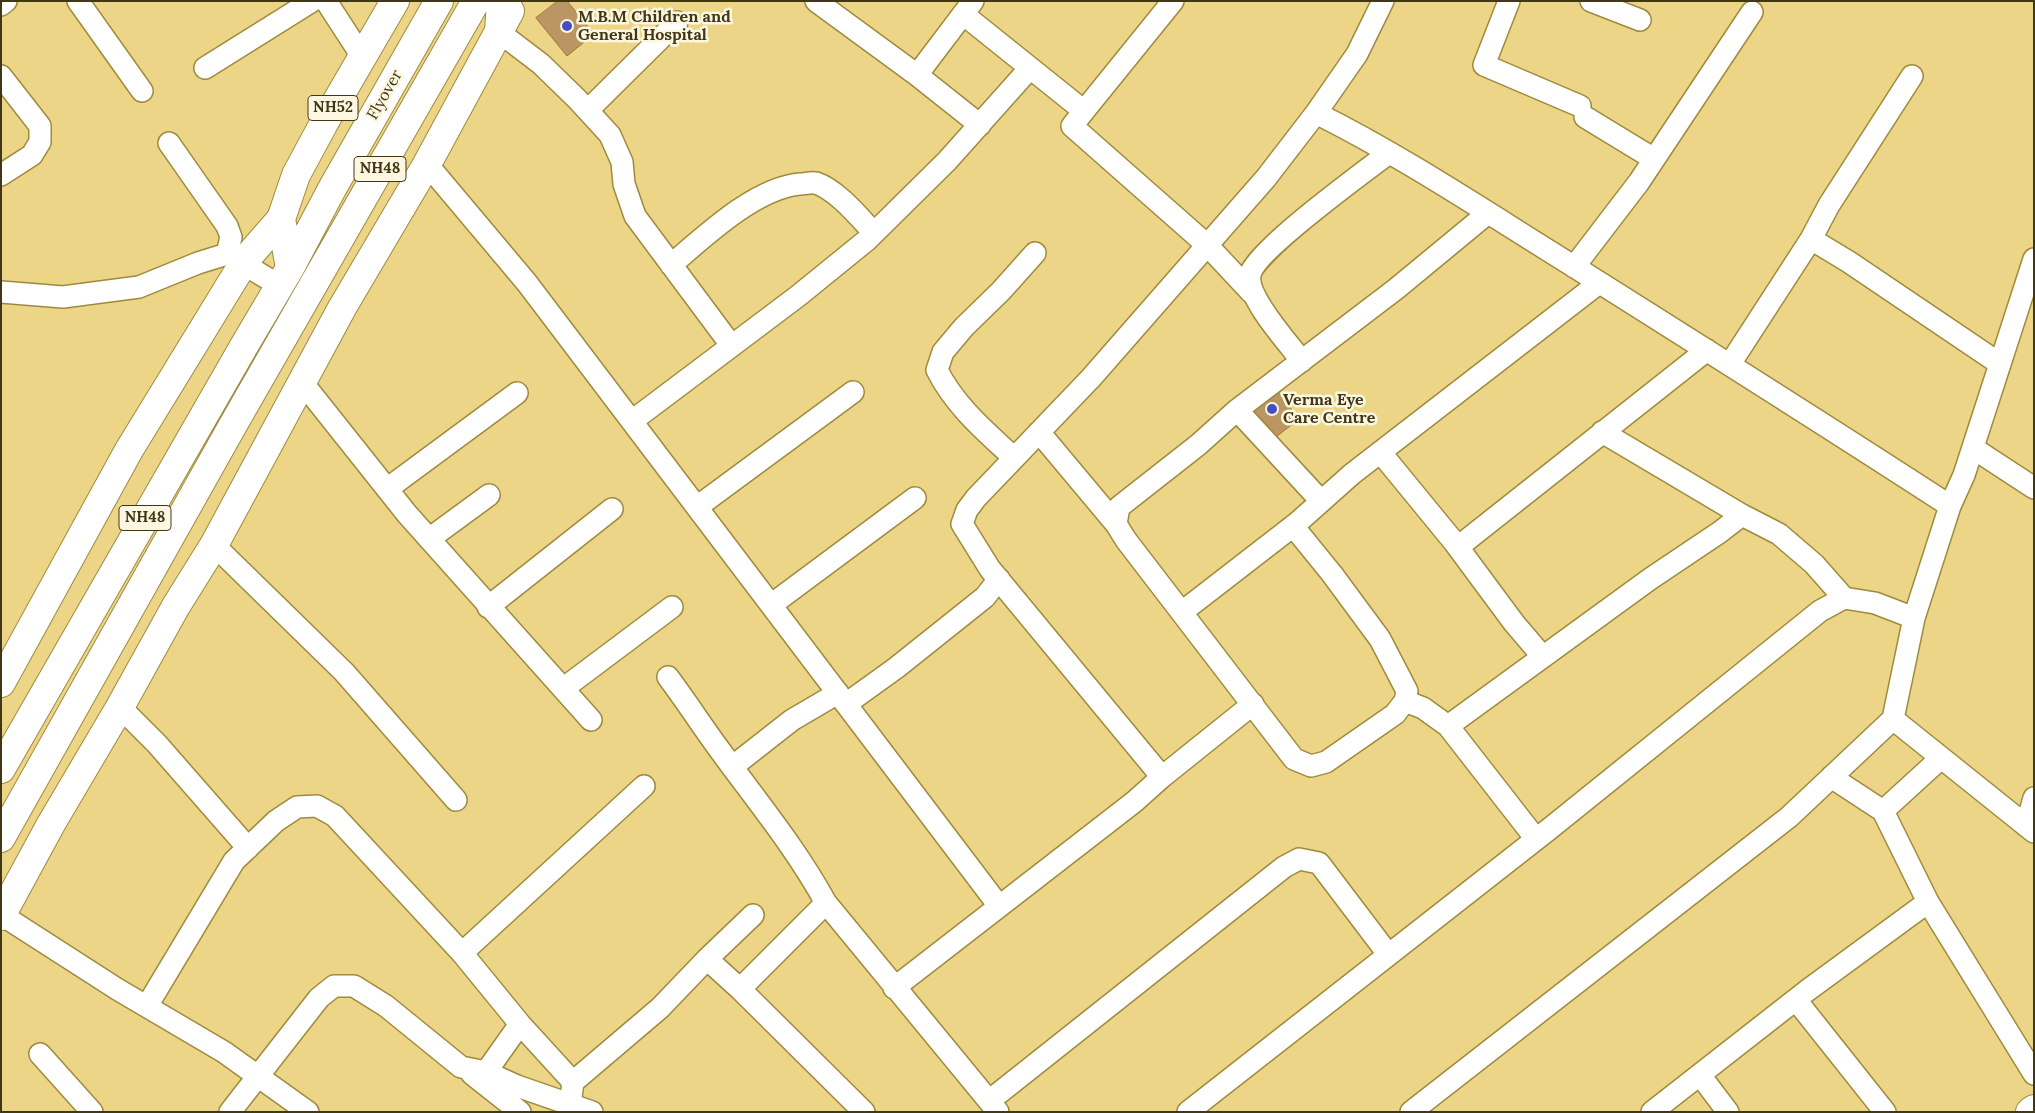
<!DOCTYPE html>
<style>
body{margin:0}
#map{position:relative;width:2035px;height:1113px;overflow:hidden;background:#ecd587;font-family:Lora,serif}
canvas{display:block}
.frame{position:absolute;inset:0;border:2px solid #403717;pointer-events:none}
</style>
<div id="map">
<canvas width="2035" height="1113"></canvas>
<div class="frame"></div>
</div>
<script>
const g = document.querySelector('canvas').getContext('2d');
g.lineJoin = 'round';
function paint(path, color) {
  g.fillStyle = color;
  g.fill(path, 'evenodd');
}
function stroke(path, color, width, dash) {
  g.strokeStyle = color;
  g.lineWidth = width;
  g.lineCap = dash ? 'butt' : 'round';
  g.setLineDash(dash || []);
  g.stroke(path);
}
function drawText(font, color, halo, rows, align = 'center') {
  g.font = font + ' Lora,serif';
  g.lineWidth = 5;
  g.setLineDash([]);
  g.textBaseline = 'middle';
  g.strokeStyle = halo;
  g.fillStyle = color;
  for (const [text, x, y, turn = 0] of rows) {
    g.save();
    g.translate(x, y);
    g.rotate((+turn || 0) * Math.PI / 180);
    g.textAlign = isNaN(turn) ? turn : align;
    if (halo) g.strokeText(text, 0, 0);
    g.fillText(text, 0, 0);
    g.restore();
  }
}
const building = new Path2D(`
 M558 1H567L594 34 567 56 536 18Z
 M1275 388 1299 419 1272 440 1248 409Z`);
paint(building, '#bc9662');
stroke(building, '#9f722e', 1);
const street = new Path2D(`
 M78 1 142 91
 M326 1 363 58
 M816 1 917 75 980 125
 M1509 1 1484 65 1580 106
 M1591 1 1640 20
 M1 5 6 1
 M963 14 1084 111 1072 126 1207 245 1252 293
 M499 32 541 64 577 99 610 135 622 162 624 184 635 216 731 345
 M205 68 312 1
 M917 75 973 1
 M1 76 40 126V142L32 155 1 175
 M1912 76 1829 205 1811 239 1849 262 2000 364
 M588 110 677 22
 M1084 111 1173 1
 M1316 113C1404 157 1486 212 1570 264 1697 344 1824 424 1950 506
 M1585 117 1654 159
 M169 143 227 226 231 237 227 254
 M427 164 527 283 999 906
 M671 265C705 236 755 188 800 184 805 184 811 182 816 183 837 190 859 217 874 233
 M1574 267 1639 182 1752 12
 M1 292 63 297 139 287 198 263 227 254 280 286
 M1302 361C1288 343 1246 297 1250 275 1254 252 1365 171 1389 153
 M1730 364 1811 239
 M302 382 407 514 591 720
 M1237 410 1321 501
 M632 421 798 296 867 240 947 161 1030 68
 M1039 432 1116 524
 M1602 432 1742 515
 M1973 448 2034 488
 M1381 453 1454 542 1514 623 1543 657
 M1014 458C985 431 955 406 937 370L943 352 964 327 1001 291 1035 253
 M387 489 517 393
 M697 507 853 392
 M1293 526 1332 574 1380 639 1407 691 1405 701 1395 714 1326 762 1311 766 1294 759 1126 540 1116 524 1119 507 1198 445 1237 410 1396 289 1488 213
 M429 539 489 495
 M214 545 344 672 456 800
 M1458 547 1707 350
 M771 605 915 498
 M488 607 612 509
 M1182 612 1297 523 1352 474 1599 283
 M668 677C686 701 702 726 719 749 756 800 796 848 826 903L998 1112
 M564 688 672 607
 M1405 701 1423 708 1448 726 1536 839
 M846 704 896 668 985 597 999 579
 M120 707 157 744 248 848
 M1893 719 2034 832
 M1448 726 1650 579 1720 532 1742 515 1779 534 1814 564 1844 598
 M732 767 792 720 838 693
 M1162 777 990 569 962 524 967 510 976 498 1091 378 1266 178 1316 113 1357 54 1383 1
 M1831 777 1883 811 1928 902 2034 1074
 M1883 811 1941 758
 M2026 826 2034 798
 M2 915 117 989 224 1052 308 1112
 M462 953 644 786
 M707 959 740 989 864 1112
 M894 988 1134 802 1162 777 1253 704
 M740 989 826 903
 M1796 1000 1885 1112
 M147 1006 234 861 276 821 297 807 317 806 335 816 462 953 520 1024 573 1082
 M40 1054 92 1112
 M486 1072 520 1024
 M472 1074 520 1112
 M1700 1075 1728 1112
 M571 1097 573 1082 660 1008 707 959 753 915
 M989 1101 1284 867 1299 859 1319 863 1388 954
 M230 1112 319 998 334 986H354L386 1006 461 1067 486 1072 517 1086 592 1112
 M1188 1112 1548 830 1820 611 1844 598 1875 603 1914 618
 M1411 1112 1789 817 1893 719 1914 618 1950 506 1964 475 2034 259
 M1652 1112 1808 990 1928 902`);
const secondary = new Path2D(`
 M1 683 129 450 246 259 281 219
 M1 916 51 824 120 707 176 606 214 545 342 308 427 164 510 11
 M2030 1112 2034 1109`);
const highway = new Path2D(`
 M499 32 501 1
 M290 268 281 219 296 175 324 123 395 1
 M1 769 244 346 290 268 333 187 439 1
 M1 838 233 425 476 1`);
stroke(street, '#9f8a3b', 24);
stroke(secondary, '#9f8a3b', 30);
stroke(highway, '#9f8a3b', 30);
stroke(street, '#fff', 21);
stroke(secondary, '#fff', 28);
stroke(highway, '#fff', 28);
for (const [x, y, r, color] of [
 [567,26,6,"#444dc2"],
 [1272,409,6,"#444dc2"]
]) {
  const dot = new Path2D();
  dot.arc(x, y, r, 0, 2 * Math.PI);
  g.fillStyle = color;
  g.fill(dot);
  stroke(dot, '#fdf7e1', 2);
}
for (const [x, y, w] of [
 [333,108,50],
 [380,169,52],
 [145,518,52]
]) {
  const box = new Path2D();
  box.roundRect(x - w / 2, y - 12.5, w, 25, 4);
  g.fillStyle = '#fdf7e1';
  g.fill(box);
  stroke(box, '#403717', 1);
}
drawText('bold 15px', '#403717', null, [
 ["NH52",333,108],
 ["NH48",380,169],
 ["NH48",145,518]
]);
drawText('bold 16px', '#403717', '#fdf7e1', [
 ["M.B.M Children and",578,17],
 ["General Hospital",578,35],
 ["Verma Eye",1283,400],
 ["Care Centre",1283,418]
], 'left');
drawText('16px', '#403717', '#fdf7e1', [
 ["Flyover",385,95,-60]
]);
</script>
